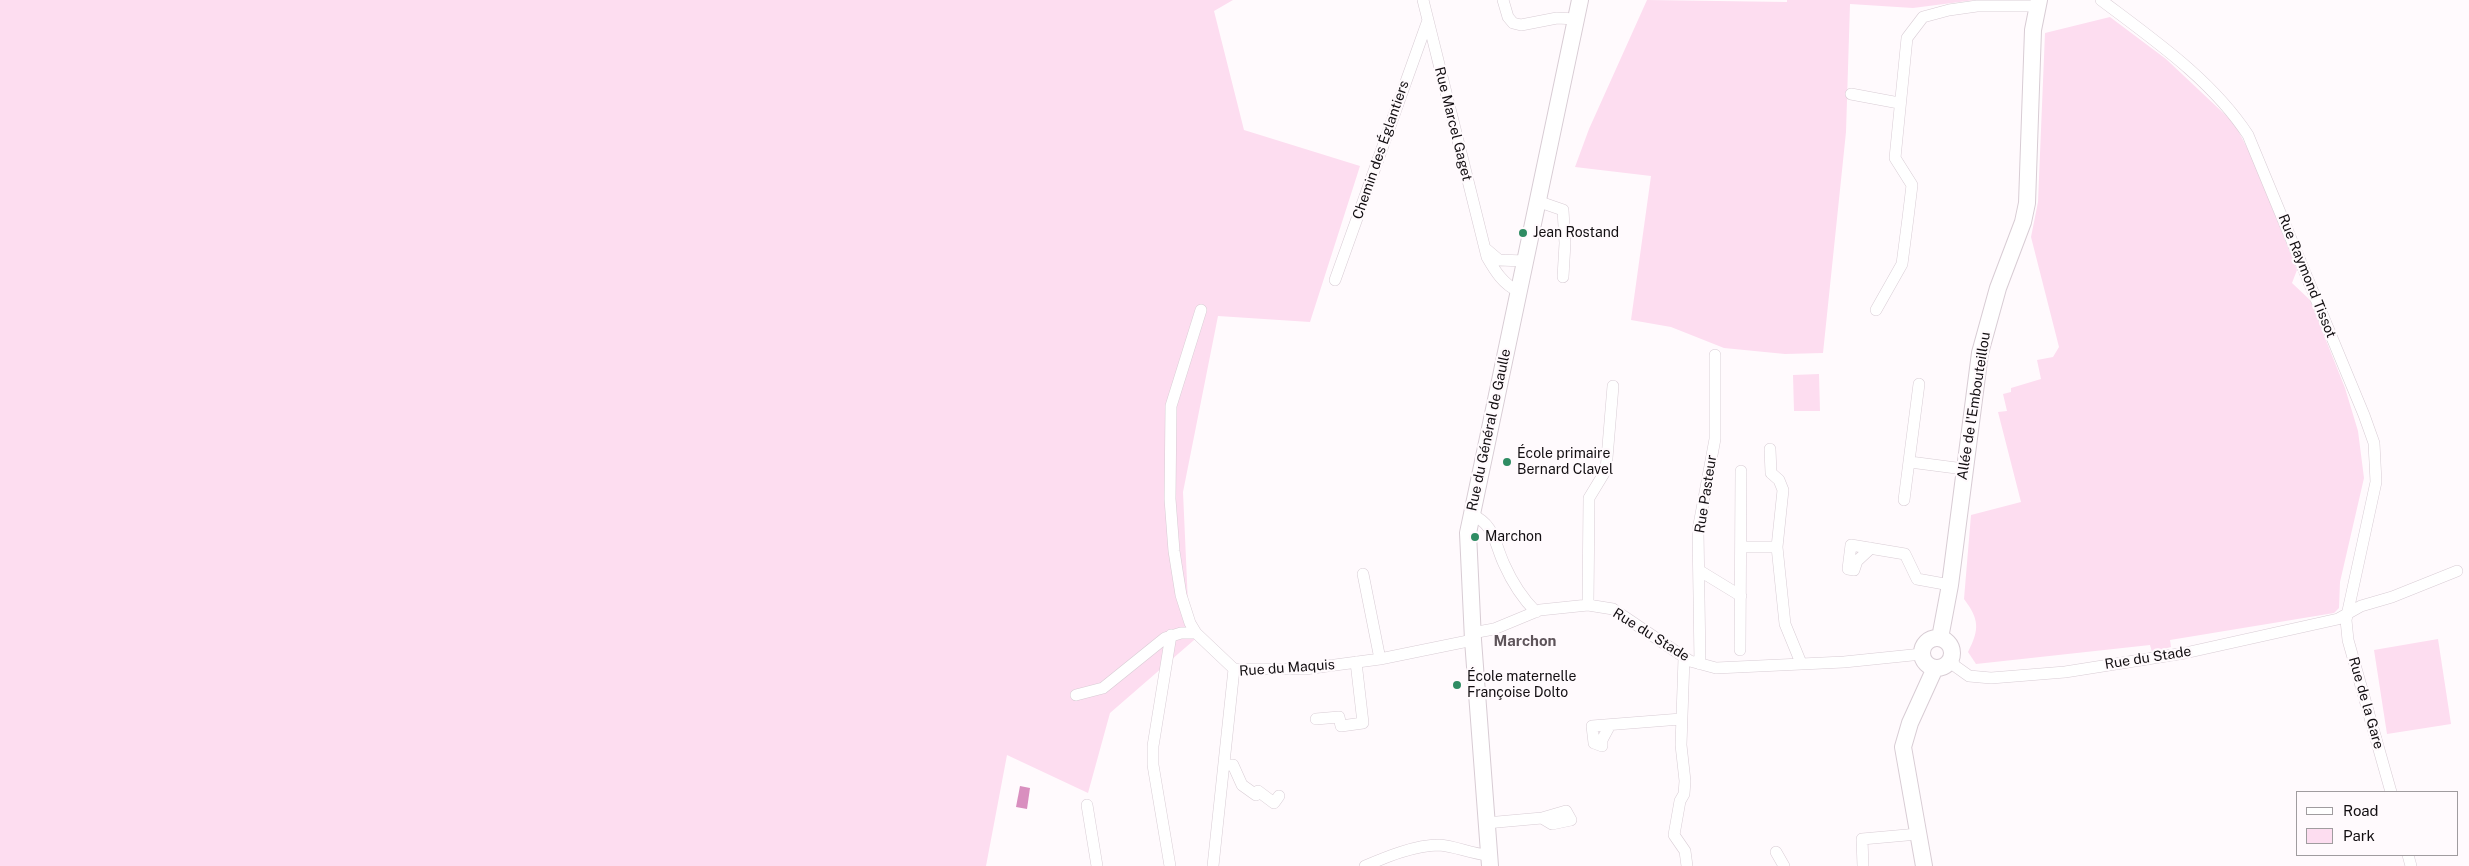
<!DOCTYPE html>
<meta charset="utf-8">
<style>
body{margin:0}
#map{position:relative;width:2469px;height:866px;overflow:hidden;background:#fffafd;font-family:"Public Sans",sans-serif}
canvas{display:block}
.legend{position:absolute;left:2296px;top:791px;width:162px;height:65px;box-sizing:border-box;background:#fffafd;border:1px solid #a09c9f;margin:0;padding:6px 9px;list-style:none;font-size:15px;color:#120e11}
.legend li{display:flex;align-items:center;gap:10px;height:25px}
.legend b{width:25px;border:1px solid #a09c9f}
</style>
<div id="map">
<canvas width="2469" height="866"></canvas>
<ul class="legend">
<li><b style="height:6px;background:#fff"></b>Road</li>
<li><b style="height:14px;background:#fdddf0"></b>Park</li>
</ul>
</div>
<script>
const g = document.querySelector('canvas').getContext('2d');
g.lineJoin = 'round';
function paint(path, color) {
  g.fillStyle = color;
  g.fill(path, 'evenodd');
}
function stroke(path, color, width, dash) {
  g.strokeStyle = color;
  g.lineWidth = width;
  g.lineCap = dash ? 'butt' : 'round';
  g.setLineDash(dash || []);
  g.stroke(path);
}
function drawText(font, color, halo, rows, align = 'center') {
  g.font = font + ' "Public Sans",sans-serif';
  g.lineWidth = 4.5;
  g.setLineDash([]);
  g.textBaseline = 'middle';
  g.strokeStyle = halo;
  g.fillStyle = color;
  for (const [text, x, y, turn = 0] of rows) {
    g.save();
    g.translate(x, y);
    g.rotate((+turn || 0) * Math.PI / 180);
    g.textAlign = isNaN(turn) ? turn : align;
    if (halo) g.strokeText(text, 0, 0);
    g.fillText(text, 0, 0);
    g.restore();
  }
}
paint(new Path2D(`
 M0 0H1233L1214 11 1244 130 1360 166 1310 322 1218 316 1183 492 1188 604 1201 634 1110 713 1088 793 1007 755 986 866H0Z
 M1647 0 1787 2V0H1975L1913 8 1850 4 1846 132 1823 353 1785 354 1724 348 1671 327 1631 320 1651 176 1575 167 1589 129Z
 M2110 17 2166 59 2234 123 2251 155 2297 270 2292 283 2310 300 2345 388 2358 431 2364 478 2340 582 2339 608 2334 613 2170 640 2171 647 2152 652 2150 645 1976 664 1968 652C1980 629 1979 619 1964 599L1971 515 2021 502 1998 412 2007 411 2003 394 2011 392V388L2041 379 2037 360 2053 357 2059 347 2031 237 2038 202 2045 33Z
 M1819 374 1820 411H1794L1793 375Z
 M2438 639 2451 724 2387 734 2374 650Z`), '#fdddf0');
paint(new Path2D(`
 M1020 786 1030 788 1027 809 1016 807Z`), '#d98fbf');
const street = new Path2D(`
 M1423 0 1487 257C1495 271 1503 284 1518 291
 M1503 0 1508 17 1513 23 1521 25 1557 18 1576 19
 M2101 0C2154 40 2212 80 2248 135L2364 415 2374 443 2376 482 2346 620 2348 640 2391 792
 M1851 94 1899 103
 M1537 201 1563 210 1565 243 1563 277
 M1486 249 1499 260 1524 261
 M1335 280 1428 20
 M1201 310 1171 406 1170 499 1174 551 1181 595 1190 623 1196 633 1234 669
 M1876 310 1902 264 1908 218 1912 185 1895 158 1907 38 1923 17 1949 10 1977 6H2036
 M1770 449 1771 473 1779 480 1783 490 1777 547 1785 624 1801 663
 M1910 462 1964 469
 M1904 500 1919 384
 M1471 514C1495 525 1494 542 1504 564 1512 582 1522 598 1536 612
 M1742 547H1777
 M1871 548 1857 561 1854 570 1848 569 1851 545 1905 554 1917 579 1950 585
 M1700 571 1741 596
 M1363 574 1380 659
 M1588 605 1589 498 1606 470 1613 386
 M1472 633 1494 629 1540 610 1588 605 1613 609 1690 661 1716 668 1844 662 1922 654
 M1740 650 1741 471
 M1684 658 1681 745 1685 781 1684 794 1680 801 1674 835 1685 851 1687 866
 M1951 659 1955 666 1969 676 1991 678 2065 672 2185 653 2338 619 2361 606 2392 597 2457 571
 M1700 664 1698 530 1715 439V355
 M1076 695 1103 688 1165 638 1181 633H1196
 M1316 719 1339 717 1341 726 1363 723 1356 662
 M1610 725 1602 740V746L1594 743 1592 726 1681 719
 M1224 765H1233L1242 785 1256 795 1258 791 1274 803 1279 796
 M1087 805 1097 866
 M1486 823 1542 818 1566 811 1571 820 1552 824 1542 818
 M1776 852 1784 866
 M2408 855 2411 866
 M1170 866 1153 765V746L1171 635
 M1213 866 1234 669H1305L1380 659 1473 640
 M1365 866C1386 857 1415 845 1439 845 1455 846 1472 854 1488 855
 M1863 866 1862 839 1918 834`);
const secondary = new Path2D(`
 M1940 638 1950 585 1980 353 1998 288 2023 222 2027 203 2033 30 2039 0
 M1922 653a15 15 0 1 1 30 0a15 15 0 1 1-30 0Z
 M1490 866 1473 640 1468 533 1580 0
 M1924 866 1903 747 1910 723 1935 668`);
stroke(street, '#d8ccd4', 12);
stroke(secondary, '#d8ccd4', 18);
stroke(street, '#fff', 11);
stroke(secondary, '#fff', 16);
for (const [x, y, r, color] of [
 [1523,233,5,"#2f8c63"],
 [1507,462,5,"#2f8c63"],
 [1475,537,5,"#2f8c63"],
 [1457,685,5,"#2f8c63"]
]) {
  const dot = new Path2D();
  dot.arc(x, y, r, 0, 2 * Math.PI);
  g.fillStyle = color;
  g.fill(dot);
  stroke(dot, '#fffafd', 2);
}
drawText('14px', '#120e11', '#fffafd', [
 ["Rue Marcel Gaget",1453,124,76],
 ["Chemin des Églantiers",1381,150,-71],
 ["Rue Raymond Tissot",2307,276,68],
 ["Allée de l'Embouteillou",1974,406,-81],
 ["Rue du Général de Gaulle",1489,430,-78],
 ["Rue Pasteur",1706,494,-81],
 ["Rue du Stade",1651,635,32],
 ["Rue du Stade",2148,658,-9],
 ["Rue du Maquis",1287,668,-4],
 ["Rue de la Gare",2366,703,74]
]);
drawText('14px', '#120e11', '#fffafd', [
 ["Jean Rostand",1533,233],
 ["École primaire",1517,454],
 ["Bernard Clavel",1517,470],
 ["Marchon",1485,537],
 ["École maternelle",1467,677],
 ["Françoise Dolto",1467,693]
], 'left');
drawText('bold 15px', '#5e545a', '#fffafd', [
 ["Marchon",1525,641]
]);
</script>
